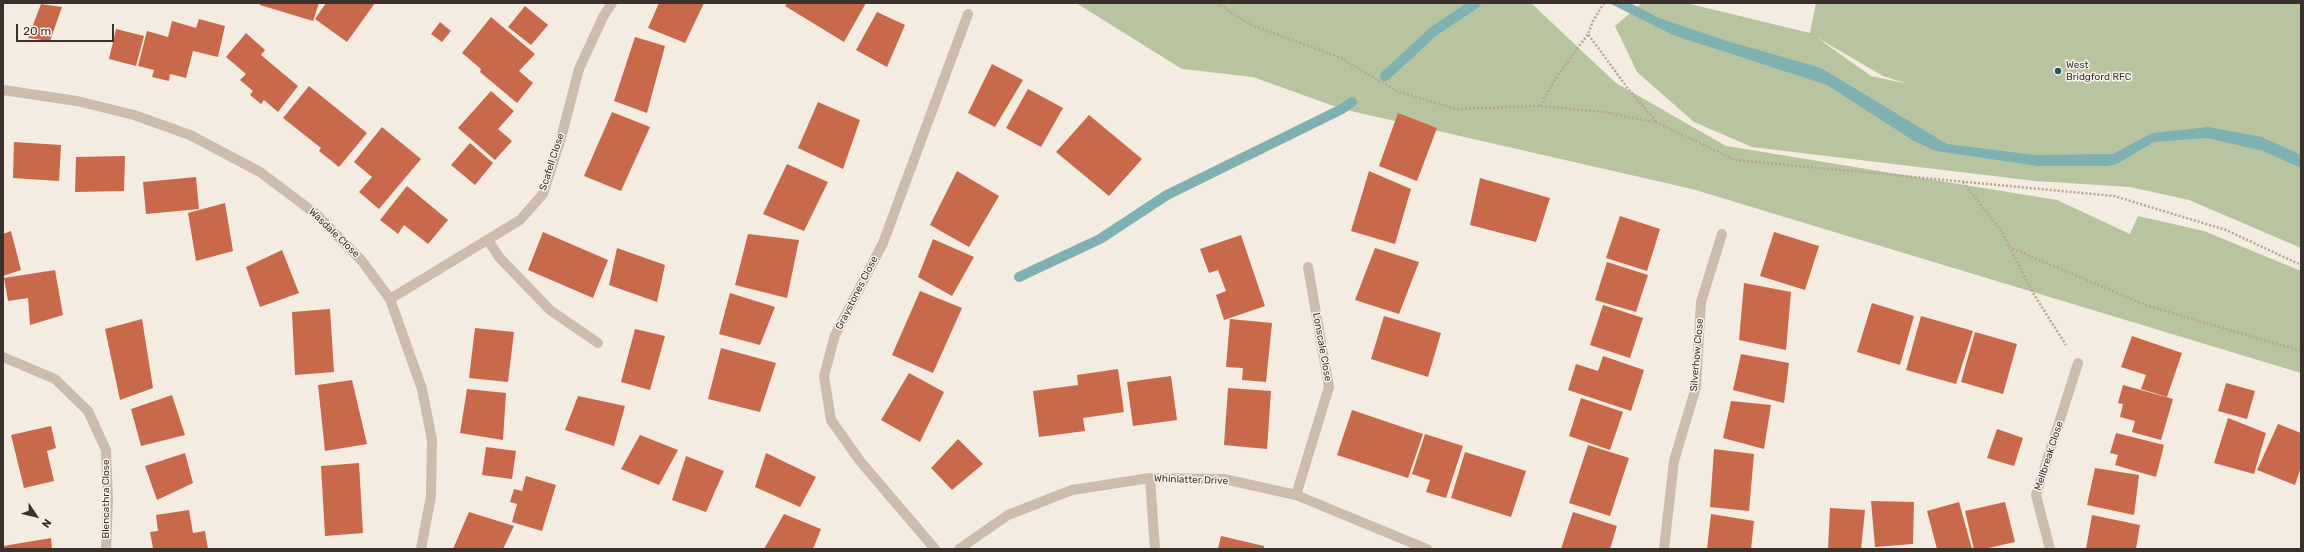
<!DOCTYPE html>
<style>
body{margin:0}
#map{position:relative;width:2304px;height:552px;overflow:hidden;background:#f4ebe1;font-family:Rubik,sans-serif}
canvas{display:block}
.frame{position:absolute;inset:0;border:4px solid #3b302b;pointer-events:none}
.north{position:absolute;left:16px;top:496px;width:40px;height:40px;-webkit-text-stroke:3px #fbf5ee;paint-order:stroke;rotate:125deg;font-size:11px;font-weight:700;line-height:16px;text-align:center;color:#3b302b}
.north::after{content:'';display:block;margin:auto;width:14px;height:18px;background:#3b302b;clip-path:polygon(50% 0,100% 100%,50% 72%,0 100%)}
.scale{position:absolute;left:16px;top:24px;width:98px;height:18px;box-sizing:border-box;border:2px solid #3b302b;border-top:0;padding-left:5px;font-size:12px;line-height:14px;white-space:nowrap;color:#3b302b;-webkit-text-stroke:3px #fbf5ee;paint-order:stroke}
</style>
<div id="map">
<canvas width="2304" height="552"></canvas>
<div class="frame"></div>
<div class="north">N</div>
<div class="scale">20 m</div>
</div>
<script>
const g = document.querySelector('canvas').getContext('2d');
g.lineJoin = 'round';
function paint(path, color) {
  g.fillStyle = color;
  g.fill(path, 'evenodd');
}
function stroke(path, color, width, dash) {
  g.strokeStyle = color;
  g.lineWidth = width;
  g.lineCap = dash ? 'butt' : 'round';
  g.setLineDash(dash || []);
  g.stroke(path);
}
function drawText(font, color, halo, rows, align = 'center') {
  g.font = font + ' Rubik,sans-serif';
  g.lineWidth = 3;
  g.setLineDash([]);
  g.textBaseline = 'middle';
  g.strokeStyle = halo;
  g.fillStyle = color;
  for (const [text, x, y, turn = 0] of rows) {
    g.save();
    g.translate(x, y);
    g.rotate((+turn || 0) * Math.PI / 180);
    g.textAlign = isNaN(turn) ? turn : align;
    if (halo) g.strokeText(text, 0, 0);
    g.fillText(text, 0, 0);
    g.restore();
  }
}
paint(new Path2D(`
 M1076 3H1531L1616 83 1726 146 2057 200 2130 234 2138 216 2204 231 2301 271V373L1692 189 1342 109 1253 77 1182 69Z
 M1642 3H1686L1810 33 1816 3H2301V248L2189 200 2130 187 2035 181 1752 147 1694 122 1637 72 1615 26ZM1816 37 1883 76 1908 84 1871 76Z`), '#b8c4a0');
paint(new Path2D(`
 M1609 3H1630L1659 18 1727 41 1821 68 1947 144 2035 155 2113 154 2152 133 2208 127 2262 137 2301 155V168L2263 151 2207 138 2154 142 2117 164 2107 166H2038L1936 151 1914 141 1827 85 1673 35Z`), '#7fb0b2');
stroke(new Path2D(`
 M1385 76 1434 31 1476 3
 M1019 277 1100 239 1167 195 1342 109 1352 102`), '#7fb0b2', 10);
paint(new Path2D(`
 M260 3H319L313 21 260 5Z
 M326 3H375L347 42 315 19Z
 M659 3H704L685 43 648 28Z
 M787 3H866L844 42 785 6Z
 M41 4 62 7 50 41 28 38Z
 M525 6 548 25 531 45 508 27Z
 M877 12 905 25 887 67 856 50Z
 M491 17 535 54 519 71 533 83 517 103 480 72 481 69 462 53Z
 M199 19 225 26 218 57 193 51 186 78 170 74 169 81 152 77 154 70 138 66 147 31 168 37 172 21 196 28Z
 M440 22 451 31 442 42 431 34Z
 M116 29 144 36 136 66 109 59Z
 M246 33 265 50 261 55 298 86 278 112 264 100 261 104 250 95 253 91 240 80 246 74 226 57Z
 M635 37 665 46 647 113 614 101Z
 M992 64 1023 80 995 127 968 113Z
 M309 86 367 133 339 167 319 151 321 148 283 118Z
 M1028 89 1063 108 1041 147 1006 128Z
 M491 91 514 111 498 129 512 141 495 160 458 128Z
 M818 102 860 120 843 169 798 148Z
 M612 112 650 127 621 191 584 176Z
 M1398 113 1437 128 1417 181 1379 166Z
 M1089 115 1142 159 1109 196 1056 152Z
 M382 127 421 159 379 209 359 192 372 177 354 162Z
 M14 142 61 145 59 181 13 178Z
 M470 143 493 163 475 185 451 165Z
 M125 156 124 191 75 192 76 157Z
 M787 164 828 182 804 231 763 214Z
 M957 171 999 196 969 247 930 225Z
 M1369 171 1411 189 1395 244 1351 231Z
 M196 177 199 209 146 214 143 182Z
 M1480 178 1550 198 1536 242 1470 225Z
 M407 186 448 220 428 244 404 225 398 234 380 220Z
 M225 203 233 251 196 261 188 213Z
 M1620 216 1660 229 1647 271 1606 258Z
 M11 231 21 270 3 276V234Z
 M543 232 608 260 593 298 528 270Z
 M1774 232 1819 246 1805 290 1760 276Z
 M748 234 799 240 787 298 735 285Z
 M1241 235 1265 306 1224 320 1216 295 1226 291 1218 270 1209 273 1200 249Z
 M933 239 974 257 952 296 918 277Z
 M617 248 665 265 657 302 609 285Z
 M1375 248 1419 262 1399 314 1355 300Z
 M282 250 299 293 260 307 246 267Z
 M1607 262 1648 275 1636 312 1595 300Z
 M55 270 63 315 30 325 28 298 8 301 4 278Z
 M1744 283 1791 292 1786 350 1739 340Z
 M920 291 962 308 933 373 892 355Z
 M730 293 775 307 760 345 719 334Z
 M1872 303 1914 316 1900 365 1857 352Z
 M1603 305 1643 318 1630 358 1590 345Z
 M330 309 334 372 295 375 292 312Z
 M1384 316 1441 333 1428 377 1371 359Z
 M1921 316 1973 331 1956 384 1906 370Z
 M142 319 153 388 120 400 105 329Z
 M1230 319 1272 323 1266 382 1242 380 1243 368 1226 367Z
 M475 328 514 332 508 382 469 378Z
 M635 329 665 336 650 390 621 382Z
 M1975 332 2017 344 2003 394 1961 382Z
 M2132 336 2182 353 2167 397 2141 389 2146 375 2121 367Z
 M721 348 776 363 760 412 708 399Z
 M1741 354 1789 363 1784 403 1733 390Z
 M1603 356 1644 370 1631 411 1568 390 1576 364 1598 371Z
 M1118 369 1124 412 1083 418 1085 431 1039 437 1033 391 1078 385 1077 375Z
 M909 373 944 392 920 442 881 420Z
 M1171 376 1177 420 1133 426 1127 382Z
 M352 380 367 444 325 451 318 385Z
 M2226 383 2255 391 2247 419 2218 411Z
 M2123 385 2173 399 2161 440 2132 432 2135 421 2120 417 2123 404 2118 403Z
 M1228 388 1271 391 1267 449 1224 445Z
 M467 389 506 393 503 440 460 433Z
 M172 395 185 435 141 446 131 409Z
 M578 396 625 406 614 446 565 430Z
 M1581 398 1623 412 1610 450 1569 436Z
 M1731 401 1771 405 1764 449 1723 438Z
 M1352 410 1423 434 1408 478 1337 455Z
 M2228 418 2266 433 2254 474 2214 463Z
 M2278 424 2301 433V467L2295 485 2257 470Z
 M51 426 56 448 47 451 54 481 24 488 11 435Z
 M1997 429 2023 438 2014 466 1987 458Z
 M2116 433 2164 445 2156 477 2115 465 2118 455 2110 453Z
 M1425 434 1463 446 1446 498 1426 492 1430 480 1412 474Z
 M640 435 678 450 659 485 621 469Z
 M958 439 983 464 952 490 931 468Z
 M1588 445 1629 458 1610 516 1569 503Z
 M486 447 516 451 512 479 482 475Z
 M1714 449 1754 454 1749 511 1710 507Z
 M1465 452 1526 471 1511 517 1451 498Z
 M185 453 193 483 157 500 145 466Z
 M766 453 816 477 800 507 755 487Z
 M686 456 724 471 706 512 672 500Z
 M359 463 363 533 325 536 321 466Z
 M2095 468 2139 475 2134 515 2087 505Z
 M526 476 556 485 542 531 512 522 517 504 510 502 514 489 522 491Z
 M1871 501 1914 502 1913 544 1875 547Z
 M1959 502 1972 549H1937L1927 511Z
 M2005 502 2015 542 1984 549H1974L1965 511Z
 M1830 508 1865 510 1861 549H1828Z
 M189 510 193 533 205 531 208 549 153 548 150 532 158 531 156 515Z
 M469 512 514 526 503 549H453Z
 M1573 512 1617 526 1610 549H1561Z
 M784 514 821 529 813 549H764Z
 M1711 514 1754 521 1751 549H1707Z
 M2092 515 2140 525 2136 549H2086Z
 M1221 536 1264 546V549H1218Z
 M51 538 52 549H3V546Z`), '#c8694b');
stroke(new Path2D(`
 M1217 3 1249 24 1341 58 1397 91 1456 109 1540 106 1604 112 1658 123 1735 160 2114 196 2226 230 2301 265
 M1604 3 1593 21 1588 34 1626 86 1657 123
 M1540 106 1555 79 1588 34
 M1963 182 2002 232 2033 293 2066 345
 M2009 247 2148 306 2301 351`), '#b9a596', 2.5, [2, 2]);
stroke(new Path2D(`
 M488 240 499 257 550 310 598 343`), '#cdbbac', 10);
stroke(new Path2D(`
 M3 90 77 101 134 115 190 135 260 172 316 214 362 261 390 299 422 389 432 440 431 496 421 549
 M390 299 520 220 543 194 561 138 579 69 603 17 612 3
 M3 357 55 379 88 411 106 450 108 500 106 549
 M1150 478 1155 549
 M1296 495 1329 387 1308 267
 M935 549 860 461 831 420 824 376 835 335 883 243 968 14
 M959 549 1008 515 1072 490 1150 478 1224 479 1296 495 1427 549
 M1664 549 1674 461 1696 387 1701 302 1722 234
 M2050 549 2036 495 2078 363`), '#cdbbac', 10);
for (const [x, y, r, color] of [
 [2058,71,4,"#1f5a5e"]
]) {
  const dot = new Path2D();
  dot.arc(x, y, r, 0, 2 * Math.PI);
  g.fillStyle = color;
  g.fill(dot);
  stroke(dot, '#fbf5ee', 1.5);
}
drawText('10px', '#3b302b', '#fbf5ee', [
 ["West",2066,65],
 ["Bridgford RFC",2066,77]
], 'left');
drawText('10px', '#3b302b', '#fbf5ee', [
 ["Scafell Close",552,162,-72],
 ["Wasdale Close",334,233,44],
 ["Graystones Close",857,293,-63],
 ["Lonscale Close",1322,347,80],
 ["Silverhow Close",1697,355,-85],
 ["Mellbreak Close",2049,456,-72],
 ["Whinlatter Drive",1191,480,2],
 ["Blencathra Close",106,499,-90]
]);
</script>
